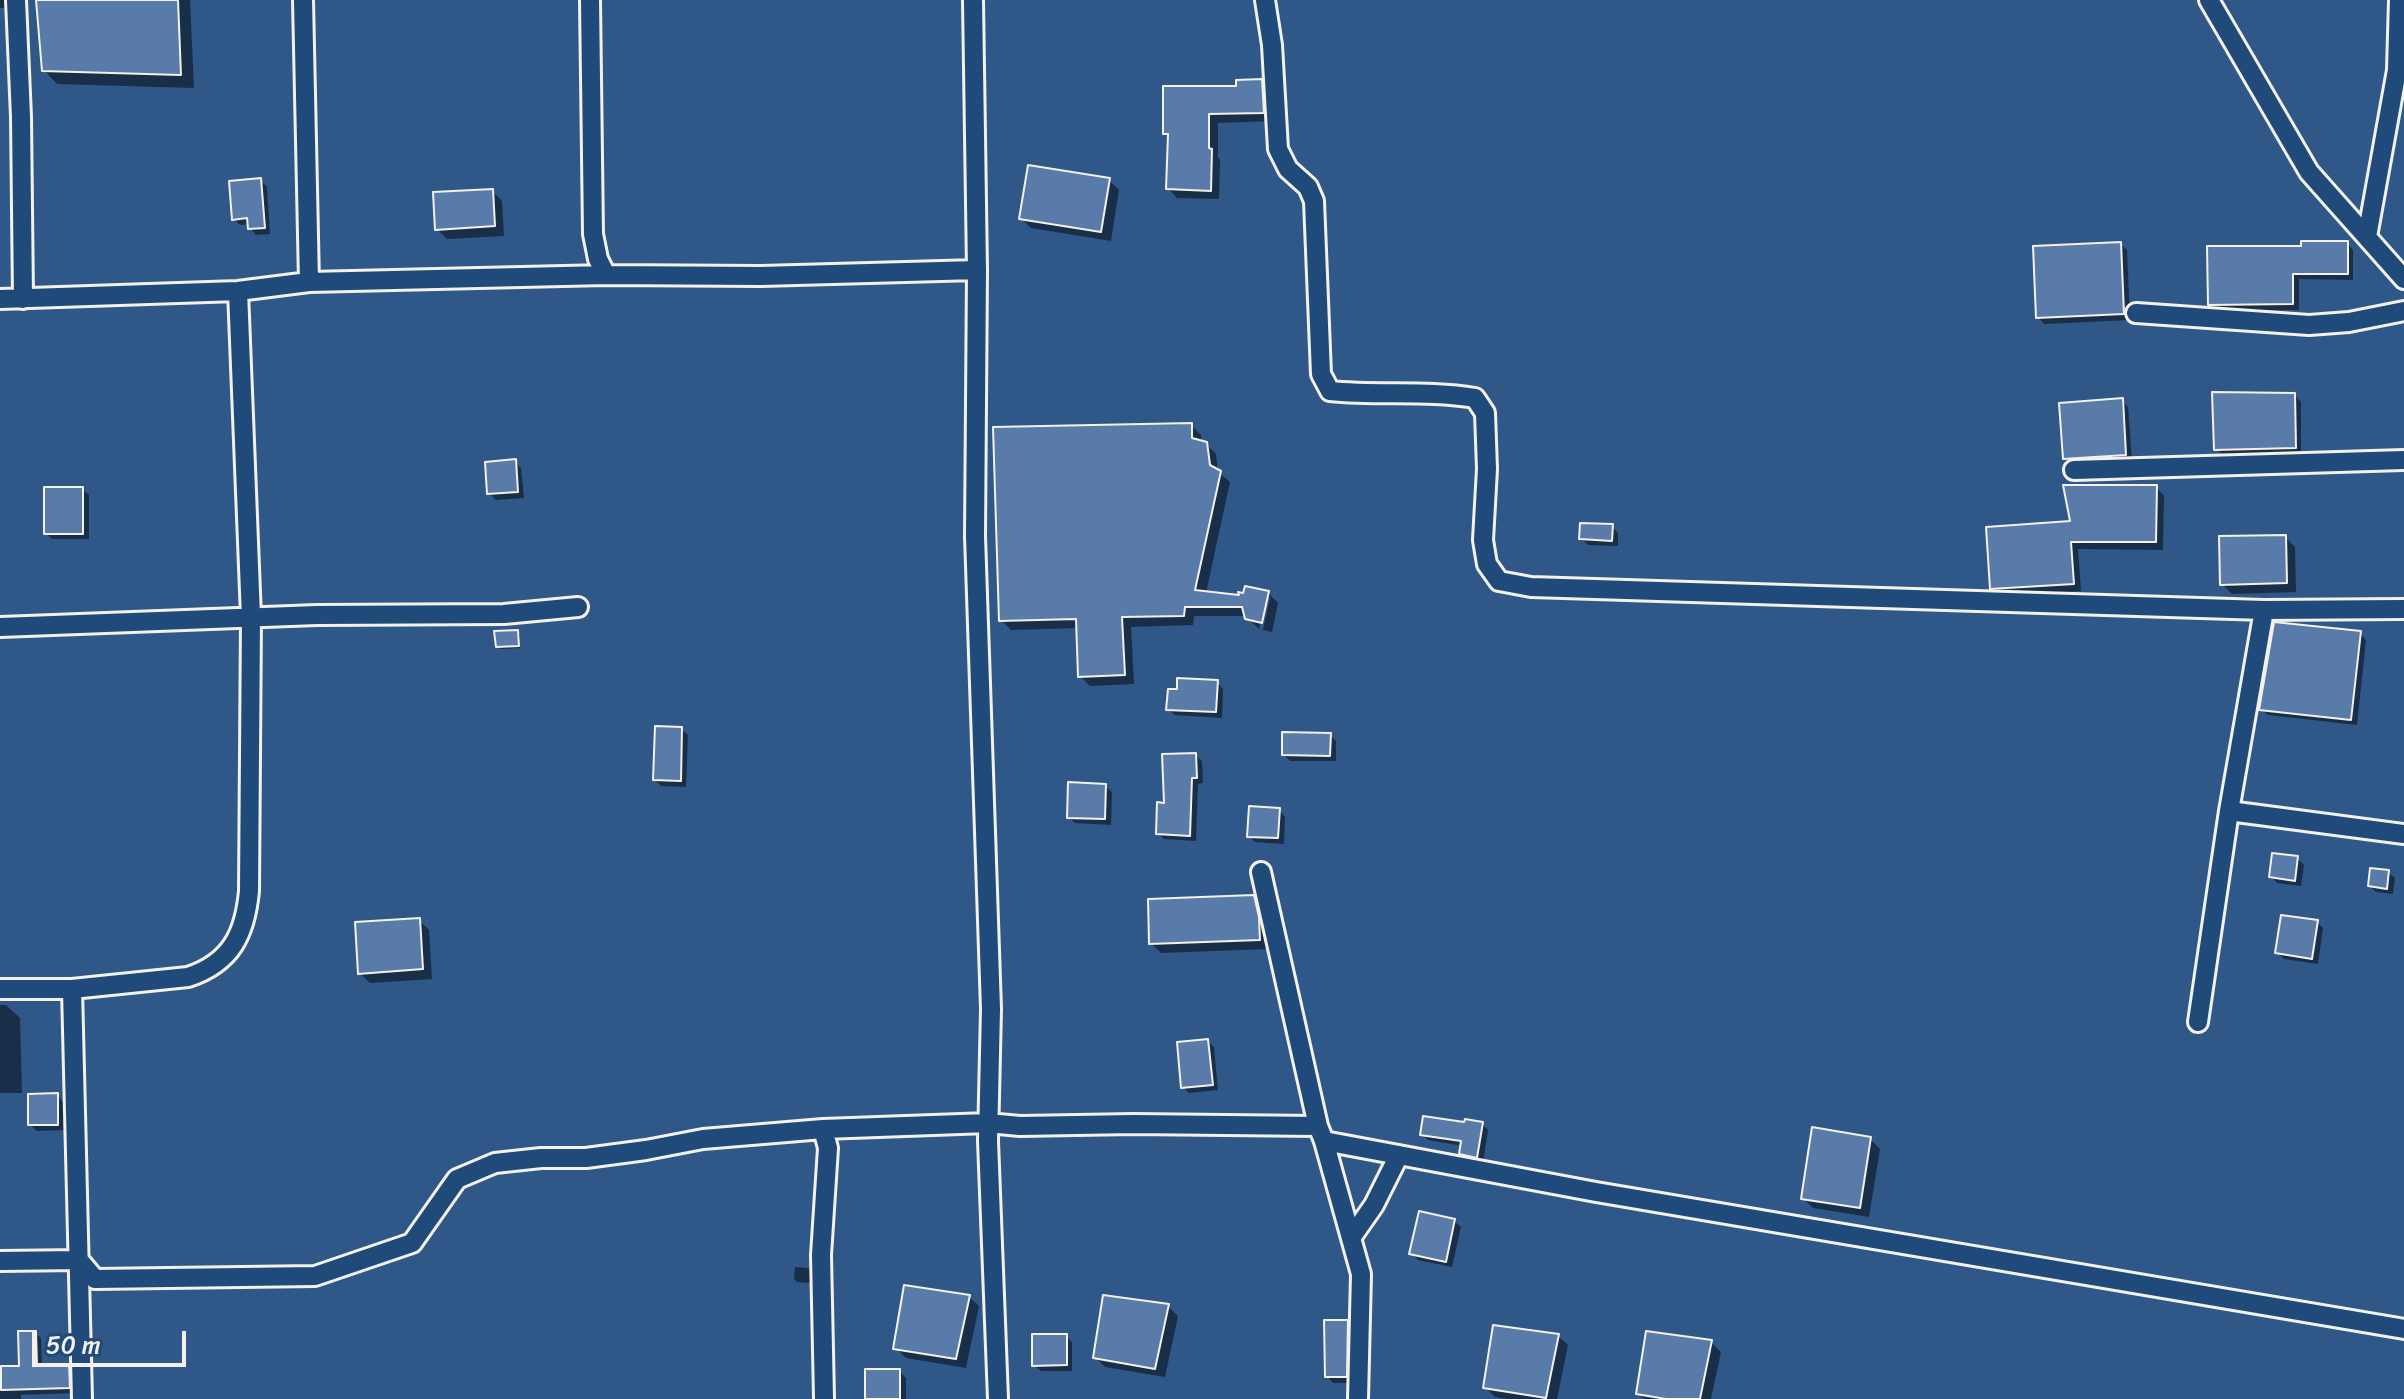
<!DOCTYPE html>
<style>
body{margin:0}
#map{position:relative;width:2404px;height:1399px;overflow:hidden;background:#2f5787;font-family:Sriracha,sans-serif}
canvas{display:block}
.scale{position:absolute;left:32px;top:1331px;width:154px;height:36px;box-sizing:border-box;border:4px solid #f4f1e8;border-top:0;padding-left:10px;font-size:24px;line-height:28px;white-space:nowrap;color:#f4f1e8;-webkit-text-stroke:6px #1f4a7a;paint-order:stroke}
</style>
<div id="map">
<canvas width="2404" height="1399"></canvas>
<div class="scale">50 m</div>
</div>
<script>
const g = document.querySelector('canvas').getContext('2d');
g.lineJoin = 'round';
function paint(path, color) {
  g.fillStyle = color;
  g.fill(path, 'evenodd');
}
function stroke(path, color, width, dash) {
  g.strokeStyle = color;
  g.lineWidth = width;
  g.lineCap = dash ? 'butt' : 'round';
  g.setLineDash(dash || []);
  g.stroke(path);
}
paint(new Path2D(`
 M0 0H6V8H0Z
 M38 0H190L194 88 57 84 44 70Z
 M1261 81 1270 91 1272 121 1218 123V157L1220 160 1219 199 1177 198 1168 188 1170 138 1165 133 1238 88Z
 M260 180 267 187 270 234 256 235 250 228 249 224 240 225 234 219Z
 M1109 180 1119 190 1111 241 1031 228 1021 218Z
 M492 191 502 201 504 236 447 239 437 229Z
 M2347 243 2353 250V280L2299 279V310H2216L2210 304 2303 248Z
 M2120 244 2127 250 2130 320 2044 324 2038 317Z
 M2295 395 2301 402V454L2223 455 2216 449Z
 M2122 400 2128 407 2132 460 2071 465 2065 458Z
 M1191 425 1201 435V443L1206 444 1216 454 1218 472 1230 482 1206 593 1241 598 1268 593 1278 603 1272 632 1263 630 1270 597H1266L1259 629 1246 616H1194L1193 625 1131 627 1134 684 1090 686 1080 676 1078 628 1011 630 1001 620Z
 M515 462 521 468 524 498 496 500 489 493Z
 M2156 487 2164 496 2163 550 2078 549 2081 591 2000 597 1992 589 2072 523Z
 M82 489 89 495V539H52L46 533Z
 M1612 526 1618 533V546L1588 545 1581 538Z
 M2285 537 2295 547 2296 592 2232 594 2222 584Z
 M517 632 520 635V648L500 649 498 647Z
 M2360 633 2366 640 2357 725 2268 715 2261 709Z
 M1217 682 1223 689 1222 718 1175 715 1168 709Z
 M681 729 688 735 686 787 661 786 655 780Z
 M1330 735 1336 741V761H1290L1284 755Z
 M1195 755 1202 761 1203 783 1198 784 1196 841 1164 839 1158 833 1166 805Z
 M1105 786 1112 792 1111 825 1075 823 1069 817Z
 M1279 810 1285 817 1284 844 1255 842 1249 836Z
 M2297 858 2304 865 2301 886 2277 883 2271 876Z
 M2388 872 2395 878 2393 894 2376 892 2370 886Z
 M1253 897 1263 907 1268 929 1269 949 1161 953 1151 943Z
 M419 920 429 930 432 979 370 983 360 973Z
 M2317 922 2323 928 2318 964 2284 959 2278 953Z
 M0 1005H6L20 1018 22 1093H0Z
 M1208 1041 1214 1047 1218 1090 1189 1093 1183 1087Z
 M57 1095 63 1102 64 1130 37 1131 30 1124Z
 M1466 1124H1482L1488 1130 1483 1163 1468 1160 1461 1153 1463 1146 1428 1140 1422 1134Z
 M1870 1139 1880 1149 1869 1217 1813 1208 1803 1198Z
 M1454 1221 1461 1227 1452 1267 1418 1260 1412 1253Z
 M795 1267 808 1268 811 1270V1283L797 1282 794 1279Z
 M969 1297 979 1306 966 1368 906 1358 896 1348Z
 M1168 1306 1178 1316 1165 1377 1105 1367 1095 1357Z
 M1347 1322 1353 1328 1352 1383H1333L1327 1376Z
 M35 1333 41 1338 42 1367 68 1366 74 1372 75 1393 21 1395V1399H0V1368H21Z
 M1066 1336 1072 1342V1371H1041L1034 1365Z
 M1558 1336 1568 1345 1557 1399H1507L1495 1397 1485 1387Z
 M1711 1342 1721 1352 1711 1399H1644L1638 1393Z
 M899 1371 906 1378V1399H867Z`), '#0007');
const building = new Path2D(`
 M36 0H178L181 75 42 71Z
 M1262 79 1264 113 1209 114V148L1212 149 1211 191 1166 189 1168 134H1163V86H1236V80Z
 M1028 165 1110 178 1101 232 1019 219Z
 M261 178 265 228 248 229 247 218 232 220 229 181Z
 M493 189 495 226 435 230 433 192Z
 M2301 241H2348V274H2293V304L2208 305 2207 246H2301Z
 M2121 242 2124 314 2036 318 2033 246Z
 M2212 392 2295 393 2296 448 2214 450Z
 M2123 398 2126 455 2063 459 2059 403Z
 M1192 423V438L1207 442 1210 465 1221 471 1195 590 1239 595 1238 592 1243 593 1245 586 1269 591 1262 623 1245 619 1242 607H1185L1184 616 1122 617 1125 675 1078 677 1076 619 999 621 993 427Z
 M516 459 518 492 487 494 485 462Z
 M2063 485H2157L2156 542H2071L2074 584 1990 589 1986 527 2070 521Z
 M44 487H83V534H44Z
 M1580 523 1613 524 1612 541 1579 539Z
 M2286 535 2287 583 2220 585 2219 536Z
 M2274 622 2361 631 2351 720 2259 710Z
 M518 630 519 646 496 647 494 631Z
 M1177 678 1218 680 1216 712 1166 710 1168 689H1177Z
 M655 726 682 727 681 781 653 780Z
 M1282 732 1331 733 1330 756 1282 755Z
 M1196 753 1197 778H1192L1190 836 1156 834 1157 802 1164 803 1162 754Z
 M1068 782 1106 784 1105 819 1067 818Z
 M1249 806 1280 808 1278 838 1247 837Z
 M2272 853 2298 856 2295 881 2269 877Z
 M2370 868 2389 870 2387 889 2368 886Z
 M1254 895 1259 917 1260 940 1149 944 1148 899Z
 M2281 915 2318 920 2312 959 2275 953Z
 M420 918 423 969 358 974 355 922Z
 M1208 1039 1213 1085 1181 1088 1177 1042Z
 M58 1093V1125H28V1094Z
 M1423 1116 1464 1122 1465 1119 1483 1122 1477 1158 1459 1154 1461 1141 1420 1135Z
 M1812 1127 1871 1137 1860 1208 1801 1199Z
 M1419 1211 1455 1219 1446 1262 1409 1254Z
 M904 1285 970 1295 956 1359 893 1349Z
 M1103 1295 1169 1304 1155 1369 1093 1358Z
 M1324 1320H1348L1347 1377H1325Z
 M1493 1325 1559 1334 1546 1398 1483 1388Z
 M18 1331H36L37 1366 69 1364 70 1388 1 1390V1366H19Z
 M1646 1331 1712 1340 1700 1399H1666L1636 1394Z
 M1032 1334H1067V1365L1032 1366Z
 M865 1369H900V1399H865Z`);
paint(building, '#597ba9');
stroke(building, '#f4f1e8', 2);
const street = new Path2D(`
 M16 0 21 117 23 299
 M590 0 593 234 598 259 606 275
 M973 0 977 270 975 536 991 1009 988 1141 998 1399
 M1265 0 1272 45 1278 149 1288 169 1308 187 1314 201 1321 374 1330 391C1378 396 1427 390 1475 398L1485 413 1487 469 1483 540 1487 564 1499 581 1531 587 2264 610 2404 609
 M2209 0 2309 172 2404 279
 M2367 237 2397 70 2399 0
 M309 282 606 275 761 276 977 270
 M0 299 238 291 309 282 303 0
 M2136 313 2309 325 2349 322 2404 311
 M2074 470 2404 460
 M0 627 317 615 504 614 578 607
 M2229 811 2404 834
 M1261 872 1318 1126 1324 1141 1361 1274 1358 1399
 M0 989H72L188 977C231 963 245 934 249 891L251 617 238 291
 M72 989 82 1399
 M2198 1022 2229 811 2264 610
 M823 1129 828 1148 821 1255 824 1398
 M1324 1141 1596 1192 2404 1329
 M1351 1238 1374 1205 1399 1155
 M0 1261 79 1260 95 1279 315 1276 412 1243 457 1179 495 1163 541 1158H586L646 1150 703 1139 823 1129 988 1123 1020 1126 1133 1124 1318 1126`);
stroke(street, '#f4f1e8', 24);
stroke(street, '#1f4a7a', 18);
</script>
